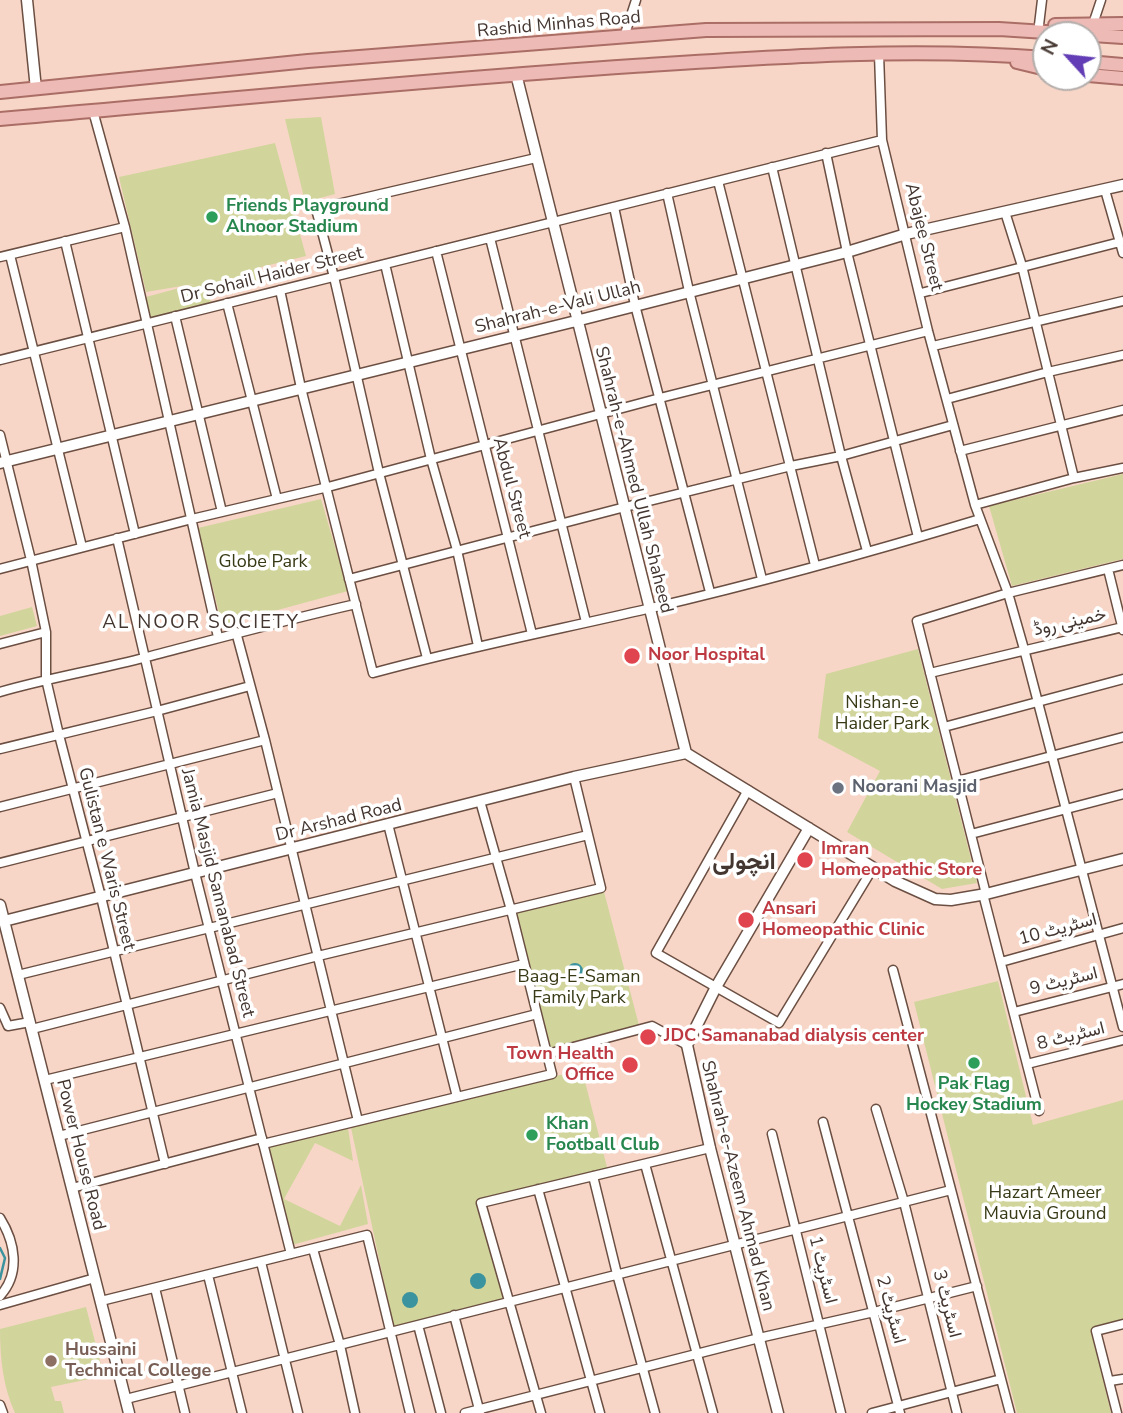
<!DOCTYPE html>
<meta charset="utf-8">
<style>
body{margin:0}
#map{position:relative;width:1123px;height:1413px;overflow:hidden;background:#f8d6c7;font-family:"Nunito Sans",sans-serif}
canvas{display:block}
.north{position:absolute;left:1032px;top:21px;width:70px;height:70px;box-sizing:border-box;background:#fff;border:2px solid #b4aeac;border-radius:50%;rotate:297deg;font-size:19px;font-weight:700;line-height:28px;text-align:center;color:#43352f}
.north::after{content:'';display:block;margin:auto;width:24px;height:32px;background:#623db5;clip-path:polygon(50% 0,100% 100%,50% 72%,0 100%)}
</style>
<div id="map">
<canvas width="1123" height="1413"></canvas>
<div class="north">N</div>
</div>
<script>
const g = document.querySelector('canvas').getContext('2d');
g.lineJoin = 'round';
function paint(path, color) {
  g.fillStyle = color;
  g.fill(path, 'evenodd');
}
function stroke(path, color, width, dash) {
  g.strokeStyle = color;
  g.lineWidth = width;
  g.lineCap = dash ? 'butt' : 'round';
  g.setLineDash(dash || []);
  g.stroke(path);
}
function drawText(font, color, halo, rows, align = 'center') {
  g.font = font + ' "Nunito Sans",Vazirmatn,sans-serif';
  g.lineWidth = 7;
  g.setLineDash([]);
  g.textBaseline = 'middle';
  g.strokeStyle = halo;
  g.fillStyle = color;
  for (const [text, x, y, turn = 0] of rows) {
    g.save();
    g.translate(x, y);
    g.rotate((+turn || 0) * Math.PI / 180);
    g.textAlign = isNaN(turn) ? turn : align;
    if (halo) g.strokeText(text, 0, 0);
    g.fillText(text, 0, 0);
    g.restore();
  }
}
paint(new Path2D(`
 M321 117 335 194 305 202 285 119Z
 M275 143 306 256 257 268 259 280 211 292 208 286 211 303 151 318 146 297 194 284 146 292 119 177Z
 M1123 474V559L1012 586 989 506Z
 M321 499 348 591 222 625 198 528Z
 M32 607 37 626 0 636V616Z
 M918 649 977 883 942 889 847 832 880 771 818 738 826 674Z
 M603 888 640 1029 547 1054 511 910Z
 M998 981 1033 1125 1123 1100V1321L1091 1330 1111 1413H1017L914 1002Z
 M582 1070 608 1171 481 1203 511 1301 394 1329 350 1123Z
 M348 1128 353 1161 315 1143 284 1199 340 1226 361 1185 368 1224 292 1245 266 1146Z
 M86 1307 104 1376 51 1387 55 1401H61L64 1413H15C3 1387 0 1358 0 1329Z`), '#d1d59c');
paint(new Path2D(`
 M567 971a8 8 0 1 1 16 0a8 8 0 1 1-16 0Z
 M470 1281a8 8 0 1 1 16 0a8 8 0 1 1-16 0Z
 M402 1300a8 8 0 1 1 16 0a8 8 0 1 1-16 0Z`), '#3a939f');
stroke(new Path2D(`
 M0 1248 5 1258 0 1279`), '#3a939f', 2.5);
const minor = new Path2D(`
 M1093 24 1101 0
 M1039 25 1042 0
 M624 37 636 0
 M879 54 882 140 928 331 975 505 1008 593 1024 649 1123 1027
 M93 111 125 227 218 637
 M826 153 847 252 918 537
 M772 167 841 456 867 551
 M718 181 815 565
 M1105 190 1123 253
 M667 193 689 291 762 579
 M614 207 635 305 710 592
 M1005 212 1022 266 1074 478
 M490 238 586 622
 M65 241 135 534
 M436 251 532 634
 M10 255 82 547
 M0 257 125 227
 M385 264 431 459 457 550 478 646
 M280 290 301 388 373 673C464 648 556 630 647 609 759 583 871 552 980 519
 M921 293 1120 242
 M227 303 277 499
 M175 316 222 512
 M933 346 1123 301
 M0 360 882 140
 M947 399 1048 372 1123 355
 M0 435 31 560 46 632V679L59 735 101 897 165 1164
 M960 451 1123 410
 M975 505 1074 478 1123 468
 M117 538 195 873 291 1254
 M0 569 192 519 328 487 660 398 928 331
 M1108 569 1123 630
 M349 579 625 507 791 466 841 456 953 425
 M236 632 265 740 358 1121
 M0 644 46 632
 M427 658 379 473 334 277 316 209 536 158
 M930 673 1123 627
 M0 692C48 678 98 670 147 657 216 639 285 620 356 604
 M944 727 1123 679
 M0 749 157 711 250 686
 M957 781 1123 737
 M748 790 656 953 779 1023 873 868
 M0 807 265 740
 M388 824 457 1097
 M971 834 1123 794
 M0 863 278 793
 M983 894 1039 1111
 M986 894 917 621 1008 593 1123 565
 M1001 962 1123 928
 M893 970 1010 1413
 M18 975 588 835
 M0 1008 8 1026 30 1022
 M1014 1012 1123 984
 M32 1029 318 956 601 888 574 777
 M547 1054 652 1026 687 1045
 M1027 1064 1123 1040
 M45 1080 524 964
 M876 1109 904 1202 957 1413
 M823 1122 900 1413
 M772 1134 841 1413
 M59 1136 537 1014
 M263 1144 552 1074 511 910 480 801
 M645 1164 713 1413
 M593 1176 617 1274 655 1413
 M72 1188 262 1138
 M538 1189 600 1413
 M0 1218C15 1242 21 1273 0 1296
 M313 1249 340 1345 355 1413
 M261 1262 298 1413
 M208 1275 242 1413
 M155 1288 185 1413
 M101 1301 367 1235 410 1413
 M0 1305 95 1278
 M454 1315 480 1413
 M418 1325 441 1413
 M1110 1381 1123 1379
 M126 1399 951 1190
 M0 1405 3 1413
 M465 1413 759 1338 874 1312 977 1286
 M541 1413 481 1203 710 1148
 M872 1413 1001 1379
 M1117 1413 1096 1331 1123 1324`);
const tertiary = new Path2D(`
 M27 0 36 89
 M516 74 686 753 895 881 935 899 951 900 986 894 1123 859
 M0 463 576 321 847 252 906 234 1123 185
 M0 905 129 1413
 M4 921 574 777 686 753
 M778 1413 710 1148 687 1045 716 987 809 828`);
const primary = new Path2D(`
 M1055 25 1123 24
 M1017 62 1046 69
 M1088 62 1123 65
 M1088 75 1123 78
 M0 92 308 61 706 30 999 29 1123 37
 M0 119C211 101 422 80 633 66 771 57 909 47 1046 58`);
stroke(minor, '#6b4f42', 11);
stroke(tertiary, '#6b4f42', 13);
stroke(primary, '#aa6e66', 16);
stroke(minor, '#fff', 8);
stroke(tertiary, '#fff', 10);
stroke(primary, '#edbab5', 12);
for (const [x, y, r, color] of [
 [212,217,7,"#2e9e5b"],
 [632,656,9,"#e0444e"],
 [838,788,7,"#6b7280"],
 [805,860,9,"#e0444e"],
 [746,920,9,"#e0444e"],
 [648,1037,9,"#e0444e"],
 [974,1063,7,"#2e9e5b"],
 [630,1065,9,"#e0444e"],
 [532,1135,7,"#2e9e5b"],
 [51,1361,7,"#8d6e63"]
]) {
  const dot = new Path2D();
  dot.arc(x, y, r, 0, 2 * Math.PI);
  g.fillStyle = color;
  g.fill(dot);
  stroke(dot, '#fff', 2.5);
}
drawText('18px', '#43352f', '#fff', [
 ["Rashid Minhas Road",559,25,-5],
 ["Abajee Street",923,237,76],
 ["Dr Sohail Haider Street",272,276,-14],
 ["Shahrah-e-Vali Ullah",558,308,-14],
 ["Shahrah-e-Ahmed Ullah Shaheed",633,480,76],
 ["Abdul Street",511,488,75],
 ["خمینی روڈ",1070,623,-13],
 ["Dr Arshad Road",339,821,-14],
 ["Gulistan e Waris Street",106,859,76],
 ["Jamia Masjid Samanabad Street",217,893,76],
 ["اسٹریٹ 10",1058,930,-15],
 ["اسٹریٹ 9",1064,982,-14],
 ["اسٹریٹ 8",1071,1037,-14],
 ["Power House Road",80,1155,76],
 ["Shahrah-e-Azeem Ahmad Khan",737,1186,76],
 ["اسٹریٹ 1",822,1270,76],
 ["اسٹریٹ 3",946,1304,76],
 ["اسٹریٹ 2",890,1310,75]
]);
drawText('bold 18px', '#27864d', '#fff', [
 ["Friends Playground",226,207],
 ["Alnoor Stadium",226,228],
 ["Pak Flag",974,1085,"center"],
 ["Hockey Stadium",974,1106,"center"],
 ["Khan",546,1125],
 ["Football Club",546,1146]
], 'left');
drawText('18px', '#383915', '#fff', [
 ["Globe Park",263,563],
 ["Nishan-e",882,704],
 ["Haider Park",882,725],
 ["Baag-E-Saman",579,978],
 ["Family Park",579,999],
 ["Hazart Ameer",1045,1194],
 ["Mauvia Ground",1045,1215]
]);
drawText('bold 18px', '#be3a42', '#fff', [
 ["Noor Hospital",648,656],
 ["Imran",821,850],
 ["Homeopathic Store",821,871],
 ["Ansari",762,910],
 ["Homeopathic Clinic",762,931],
 ["JDC Samanabad dialysis center",664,1037],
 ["Town Health",614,1055,"right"],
 ["Office",614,1076,"right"]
], 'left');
drawText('bold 18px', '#5b616d', '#fff', [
 ["Noorani Masjid",852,788]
], 'left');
drawText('bold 18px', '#785e54', '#fff', [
 ["Hussaini",65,1351],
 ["Technical College",65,1372]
], 'left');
g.letterSpacing = '2px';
drawText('19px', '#43352f', '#fff', [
 ["AL NOOR SOCIETY",201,623]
]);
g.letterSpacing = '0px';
drawText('bold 24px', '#43352f', '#fff', [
 ["انچولی",744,863]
]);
</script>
